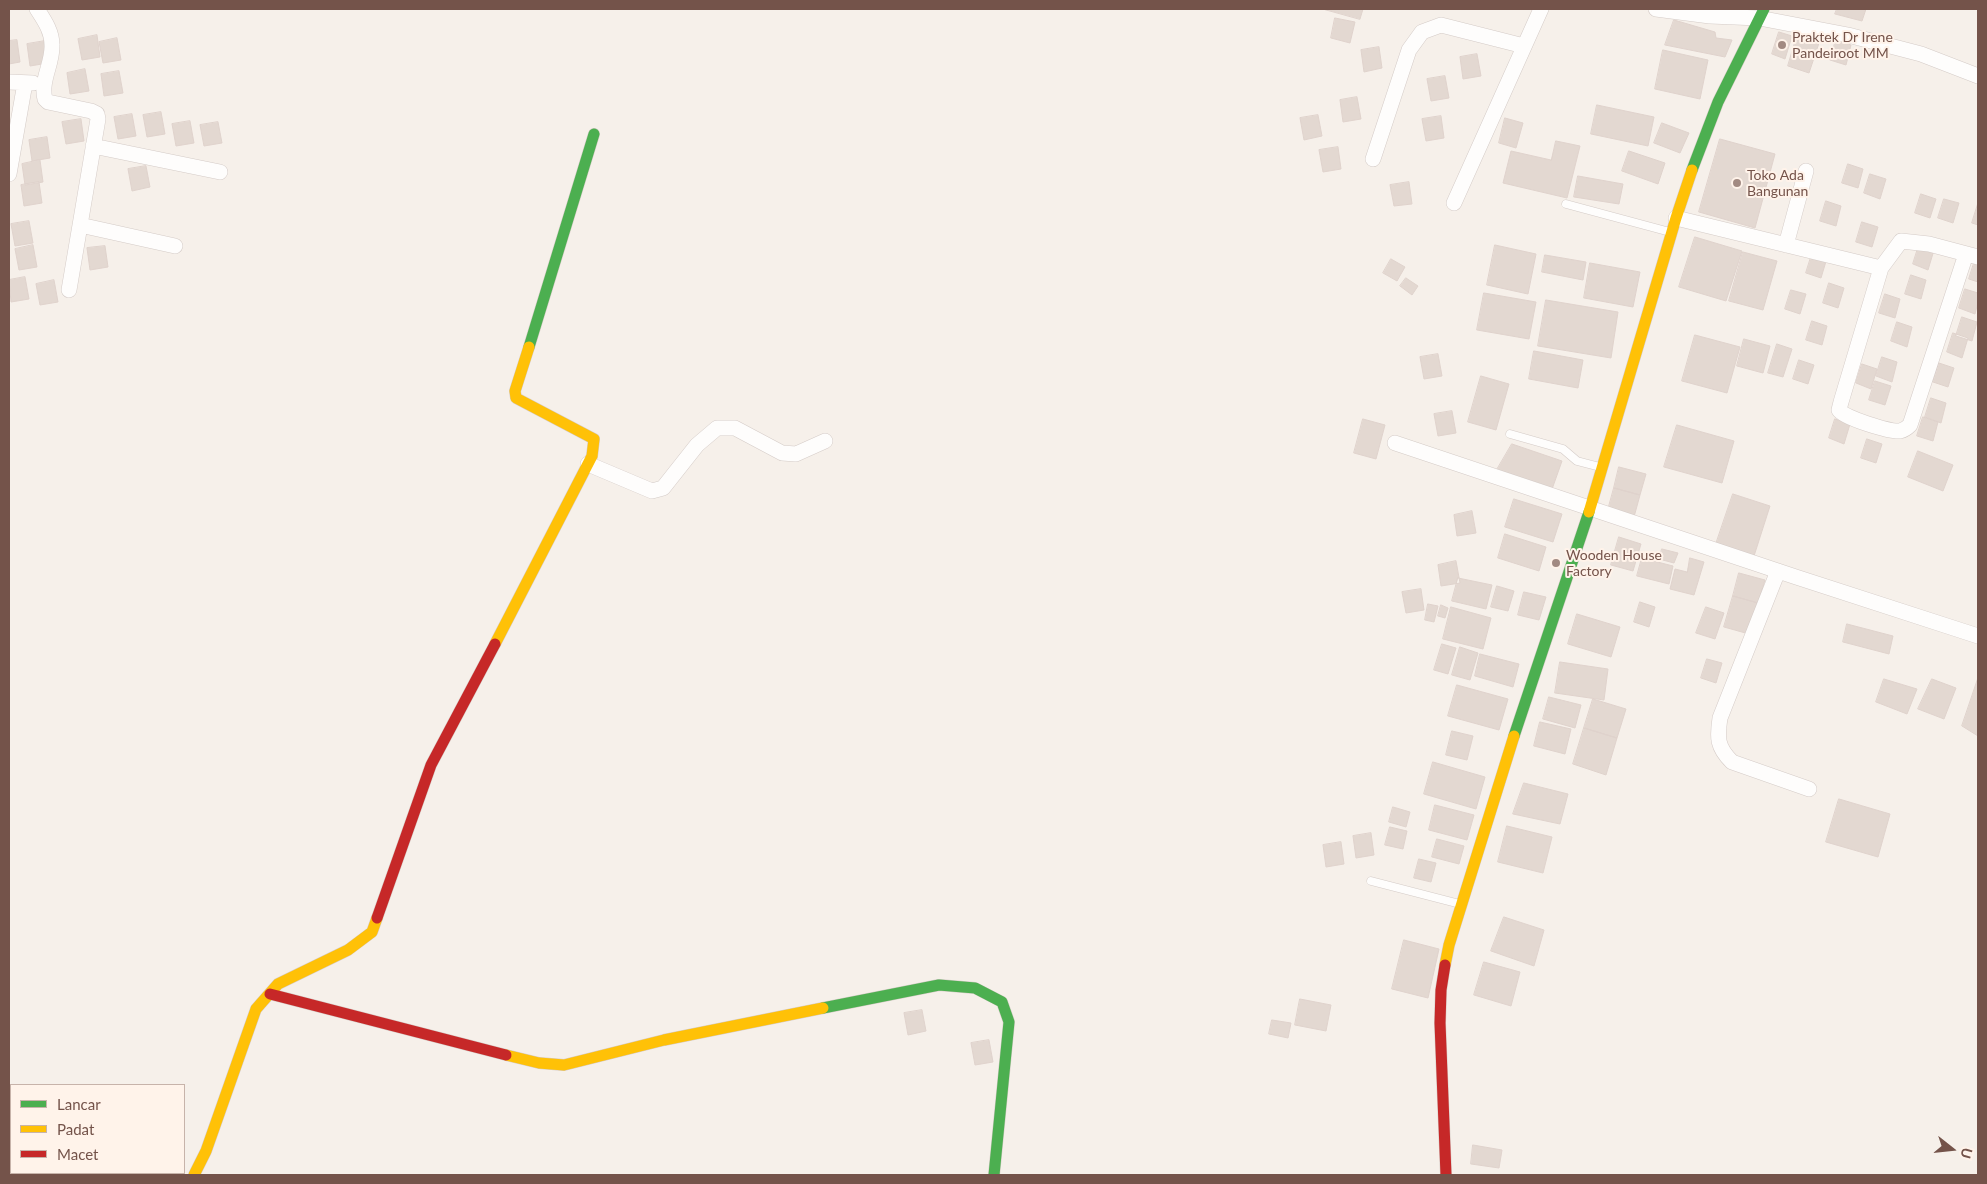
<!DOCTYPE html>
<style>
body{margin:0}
#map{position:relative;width:1987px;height:1184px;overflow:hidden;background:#f6f0ea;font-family:Lato,sans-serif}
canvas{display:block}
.frame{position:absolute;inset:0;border:10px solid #74534a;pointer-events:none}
.legend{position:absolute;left:10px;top:1084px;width:175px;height:90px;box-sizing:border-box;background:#fff3ea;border:1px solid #c7b3aa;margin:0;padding:6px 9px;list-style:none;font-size:15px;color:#74534a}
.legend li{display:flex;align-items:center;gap:10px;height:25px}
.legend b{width:25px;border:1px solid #c7b3aa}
.north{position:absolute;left:1927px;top:1124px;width:50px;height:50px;-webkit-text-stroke:4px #fff3ea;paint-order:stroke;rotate:106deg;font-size:14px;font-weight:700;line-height:20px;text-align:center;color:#74534a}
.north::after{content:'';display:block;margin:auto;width:18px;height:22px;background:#74534a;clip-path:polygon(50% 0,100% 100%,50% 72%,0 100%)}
</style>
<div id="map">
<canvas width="1987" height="1184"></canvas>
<div class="frame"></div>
<ul class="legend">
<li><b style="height:6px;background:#4caf50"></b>Lancar</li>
<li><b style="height:6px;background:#ffc107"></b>Padat</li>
<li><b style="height:6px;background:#c62828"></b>Macet</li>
</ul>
<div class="north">U</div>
</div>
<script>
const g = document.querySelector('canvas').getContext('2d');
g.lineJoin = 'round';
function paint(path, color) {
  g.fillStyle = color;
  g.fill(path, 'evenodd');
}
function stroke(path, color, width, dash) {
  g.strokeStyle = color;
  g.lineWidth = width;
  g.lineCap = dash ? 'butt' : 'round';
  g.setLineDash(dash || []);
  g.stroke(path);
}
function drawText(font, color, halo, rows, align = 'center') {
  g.font = font + ' Lato,sans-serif';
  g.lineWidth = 4;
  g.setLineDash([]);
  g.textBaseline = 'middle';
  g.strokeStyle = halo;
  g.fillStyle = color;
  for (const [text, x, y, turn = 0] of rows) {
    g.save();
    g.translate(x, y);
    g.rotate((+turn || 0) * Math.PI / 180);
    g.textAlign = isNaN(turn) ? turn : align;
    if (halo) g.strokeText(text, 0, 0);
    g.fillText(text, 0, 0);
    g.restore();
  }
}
const building = new Path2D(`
 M1323 9H1363L1360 19Z
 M1837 9H1866L1862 21 1835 14Z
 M1335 18 1355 22 1350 43 1331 38Z
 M1674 20 1715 32 1716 38 1732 40 1725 57 1665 45Z
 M1779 32 1792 36 1785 59 1772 54Z
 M97 35 100 57 82 60 78 39Z
 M1797 36 1819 43 1809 73 1788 66Z
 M117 38 121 60 103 63 99 42Z
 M17 40 20 62 9 64V41Z
 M1836 40 1851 45 1846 65 1830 60Z
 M45 41 48 63 30 66 27 44Z
 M1379 47 1382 68 1364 72 1361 50Z
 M1663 50 1708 60 1700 99 1655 89Z
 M1477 54 1481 76 1463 79 1460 57Z
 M85 69 89 91 70 94 67 73Z
 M119 71 123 93 104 96 101 74Z
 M1445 76 1449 98 1431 101 1427 79Z
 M1357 97 1361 119 1343 122 1340 100Z
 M1597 105 1654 117 1648 146 1591 134Z
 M161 112 165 134 147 137 143 115Z
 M132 114 136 136 118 139 114 117Z
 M1318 115 1322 136 1304 140 1300 118Z
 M1441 116 1444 138 1426 141 1422 119Z
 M1505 118 1523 123 1516 148 1499 143Z
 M81 119 84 141 66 144 62 122Z
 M190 121 194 143 176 146 172 124Z
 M218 122 222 143 204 146 200 125Z
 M1662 123 1689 133 1680 153 1654 143Z
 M47 137 50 158 32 161 29 140Z
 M1720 139 1775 154 1755 228 1699 212Z
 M1556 141 1580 146 1567 198 1503 183 1511 151 1551 160Z
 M1338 147 1341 169 1323 172 1319 150Z
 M1629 151 1665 163 1658 184 1622 171Z
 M40 160 43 182 25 185 22 164Z
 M1848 164 1863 169 1858 188 1842 183Z
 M146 166 150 187 132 191 128 169Z
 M1870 174 1886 179 1880 199 1864 193Z
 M1578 176 1623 184 1619 204 1574 197Z
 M39 182 42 203 24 206 21 185Z
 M1409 182 1412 204 1394 206 1390 185Z
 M1921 194 1936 199 1930 218 1915 213Z
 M1944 199 1959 203 1953 223 1938 218Z
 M1826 201 1841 206 1836 226 1820 221Z
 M1978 203V225L1972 223Z
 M29 221 33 243 15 246 11 224Z
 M1862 222 1878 227 1872 247 1856 242Z
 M1695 237 1742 251 1726 301 1679 287Z
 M33 245 37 267 19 270 15 249Z
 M1495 245 1536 254 1528 294 1487 285Z
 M1919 245 1934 250 1928 270 1913 264Z
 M105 246 108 267 90 270 87 248Z
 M1743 252 1777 261 1763 310 1729 301Z
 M1812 254 1827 258 1821 278 1806 273Z
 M1545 255 1586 262 1583 280 1542 272Z
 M1391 259 1405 267 1397 281 1383 273Z
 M1975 260 1978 261V282L1969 279Z
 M1590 263 1640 272 1633 307 1584 298Z
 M1911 275 1926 280 1921 299 1905 294Z
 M25 277 29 299 11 302 9 280Z
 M1406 278 1418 286 1412 295 1400 286Z
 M54 280 58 302 40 305 36 284Z
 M1829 283 1844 288 1838 308 1823 303Z
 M1965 289 1978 293V302L1975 314 1959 308Z
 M1791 290 1806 294 1800 314 1785 309Z
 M1484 293 1536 302 1529 339 1477 330Z
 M1885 294 1900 299 1895 318 1879 313Z
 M1546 300 1618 312 1611 358 1538 346Z
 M1962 317 1977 322 1972 341 1956 336Z
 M1812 321 1827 326 1822 345 1806 340Z
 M1897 322 1912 327 1907 347 1891 341Z
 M1953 333 1968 338 1962 358 1947 352Z
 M1695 335 1740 347 1727 393 1682 381Z
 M1744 339 1770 346 1763 373 1737 366Z
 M1777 344 1792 349 1783 377 1768 373Z
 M1534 351 1583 360 1578 388 1529 379Z
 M1438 354 1442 376 1424 379 1420 357Z
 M1882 357 1897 362 1892 382 1876 376Z
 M1799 360 1814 365 1808 384 1793 379Z
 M1939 363 1954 368 1948 387 1933 382Z
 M1862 364 1877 369 1871 389 1856 383Z
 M1481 376 1509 384 1496 430 1468 422Z
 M1875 381 1891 386 1885 405 1869 400Z
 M1931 398 1946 403 1941 423 1925 417Z
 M1452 411 1456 433 1438 436 1434 414Z
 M1923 417 1938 422 1933 441 1917 436Z
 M1363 419 1385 425 1376 459 1354 453Z
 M1835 419 1850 424 1844 444 1829 438Z
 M1677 425 1734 441 1722 483 1664 467Z
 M1867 439 1882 444 1876 463 1861 458Z
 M1512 444 1562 461 1551 492 1495 473Z
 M1918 451 1953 465 1943 491 1908 477Z
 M1619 467 1646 474 1640 495 1614 488Z
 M1614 488 1640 495 1634 517 1608 510Z
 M1733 494 1770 506 1754 556 1716 544Z
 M1514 499 1562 514 1553 542 1505 527Z
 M1472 511 1476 533 1457 536 1454 515Z
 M1505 534 1546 547 1539 571 1498 558Z
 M1619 537 1641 544 1633 571 1611 565Z
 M1662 549 1678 553 1674 563 1659 559Z
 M1642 558 1673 566 1669 584 1637 576Z
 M1690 558 1704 562 1694 595 1670 589 1675 569 1687 572Z
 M1456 561 1460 583 1441 586 1438 565Z
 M1739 573 1765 580 1758 603 1733 596Z
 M1458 578 1492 585 1486 609 1452 601Z
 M1497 586 1514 591 1508 611 1491 607Z
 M1421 589 1424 610 1406 613 1402 592Z
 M1524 592 1546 597 1539 620 1518 615Z
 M1733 596 1758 603 1749 634 1724 627Z
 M1640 602 1655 607 1649 627 1634 622Z
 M1428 604 1438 606 1434 622 1425 620Z
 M1441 605 1448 608 1445 618 1438 616Z
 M1451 607 1491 618 1483 649 1443 639Z
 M1706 607 1724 613 1715 639 1696 633Z
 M1577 614 1620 627 1611 657 1568 644Z
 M1847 624 1893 636 1889 654 1843 642Z
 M1442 644 1456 648 1448 674 1434 670Z
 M1460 647 1478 653 1470 680 1452 675Z
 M1480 654 1519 664 1513 687 1475 676Z
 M1707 659 1722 663 1716 683 1701 678Z
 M1560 662 1608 669 1604 700 1555 693Z
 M1978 678V736L1962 726Z
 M1884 679 1917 689 1907 714 1876 702Z
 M1932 679 1956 688 1944 719 1918 709Z
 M1457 685 1508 699 1499 730 1448 716Z
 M1549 697 1581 705 1575 728 1543 719Z
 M1593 699 1626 709 1617 738 1584 728Z
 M1540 722 1571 729 1565 754 1534 746Z
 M1584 728 1617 738 1606 775 1573 764Z
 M1452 731 1473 736 1467 760 1446 755Z
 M1433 762 1485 777 1476 809 1424 794Z
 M1524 783 1568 794 1560 824 1513 814Z
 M1839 799 1890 814 1878 857 1826 842Z
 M1435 805 1474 815 1467 840 1429 830Z
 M1393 807 1410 812 1406 827 1389 822Z
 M1507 826 1552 837 1543 873 1498 862Z
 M1390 827 1407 831 1403 849 1385 845Z
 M1371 833 1374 855 1356 858 1353 836Z
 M1437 839 1464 846 1459 864 1432 857Z
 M1341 842 1344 864 1326 867 1323 845Z
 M1419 859 1436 863 1431 882 1414 878Z
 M1504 917 1544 930 1534 966 1491 951Z
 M1404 940 1439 949 1428 998 1392 989Z
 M1484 962 1520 972 1511 1006 1474 995Z
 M1300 999 1331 1005 1326 1031 1295 1025Z
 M922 1010 926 1031 908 1035 904 1013Z
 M1272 1020 1291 1023 1288 1038 1269 1034Z
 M989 1040 993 1062 975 1065 971 1043Z
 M1473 1145 1502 1150 1499 1168 1471 1164Z`);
paint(building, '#e3d8d1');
stroke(building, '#dfd2cc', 1);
const lane = new Path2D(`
 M1566 204 1670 232
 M1510 434 1563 449 1577 461 1600 467
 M1371 881 1460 904`);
const street = new Path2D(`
 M37 9C44 20 52 31 52 45 53 63 40 81 45 99L48 102 91 111 97 114 98 119 69 290
 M1656 9 1710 16 1759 18 1848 35 1921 54 1978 76
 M9 82 33 83
 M93 146 220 172
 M1373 159 1409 50 1422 32 1441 25 1524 46
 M9 174 25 83
 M1454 203 1541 9
 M1676 218 1881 268
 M80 225 175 246
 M1786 245 1806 171
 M1966 254 1910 425C1907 428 1904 430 1900 431 1890 432 1844 418 1839 410L1841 402 1881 268 1901 241 1929 244 1978 257
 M1395 443 1796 577 1978 636
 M588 464 652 491 663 488 697 445 717 428H735L782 453 796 454 825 441
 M1778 571 1720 718C1717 738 1717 747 1732 762L1809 789`);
const fast = new Path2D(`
 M1692 170 1718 102 1764 9
 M529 347 594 134
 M1514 736 1589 512
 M823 1008 939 985 975 988 1002 1002 1009 1022 994 1175`);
const slow = new Path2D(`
 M1589 512 1676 218 1692 170
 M495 644 592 456 594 439 516 398 515 391 529 347
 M1445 965 1449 945 1514 736
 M506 1055 539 1063 564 1065 664 1040 823 1008
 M194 1175 206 1151 256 1009 278 984 348 950 372 932 377 918`);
const jam = new Path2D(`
 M377 918 431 765 495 644
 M1445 965 1441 990 1440 1023 1446 1175
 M270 994 506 1055`);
stroke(lane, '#d4cbc7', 9);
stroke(street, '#d4cbc7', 16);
stroke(fast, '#d5cbc6', 12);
stroke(slow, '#d5cbc6', 12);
stroke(jam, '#d5cbc6', 12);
stroke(lane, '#fefdfc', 8);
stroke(street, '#fefdfc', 15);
stroke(fast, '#4caf50', 11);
stroke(slow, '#ffc107', 11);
stroke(jam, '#c62828', 11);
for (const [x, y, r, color] of [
 [1782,45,5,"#a28a82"],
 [1737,183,5,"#a28a82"],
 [1556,563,5,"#a28a82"]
]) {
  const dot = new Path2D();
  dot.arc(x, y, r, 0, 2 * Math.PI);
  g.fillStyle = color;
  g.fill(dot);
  stroke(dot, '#fff3ea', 2);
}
drawText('14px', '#74534a', '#fff3ea', [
 ["Praktek Dr Irene",1792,37],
 ["Pandeiroot MM",1792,53],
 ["Toko Ada",1747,175],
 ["Bangunan",1747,191],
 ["Wooden House",1566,555],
 ["Factory",1566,571]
], 'left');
</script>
